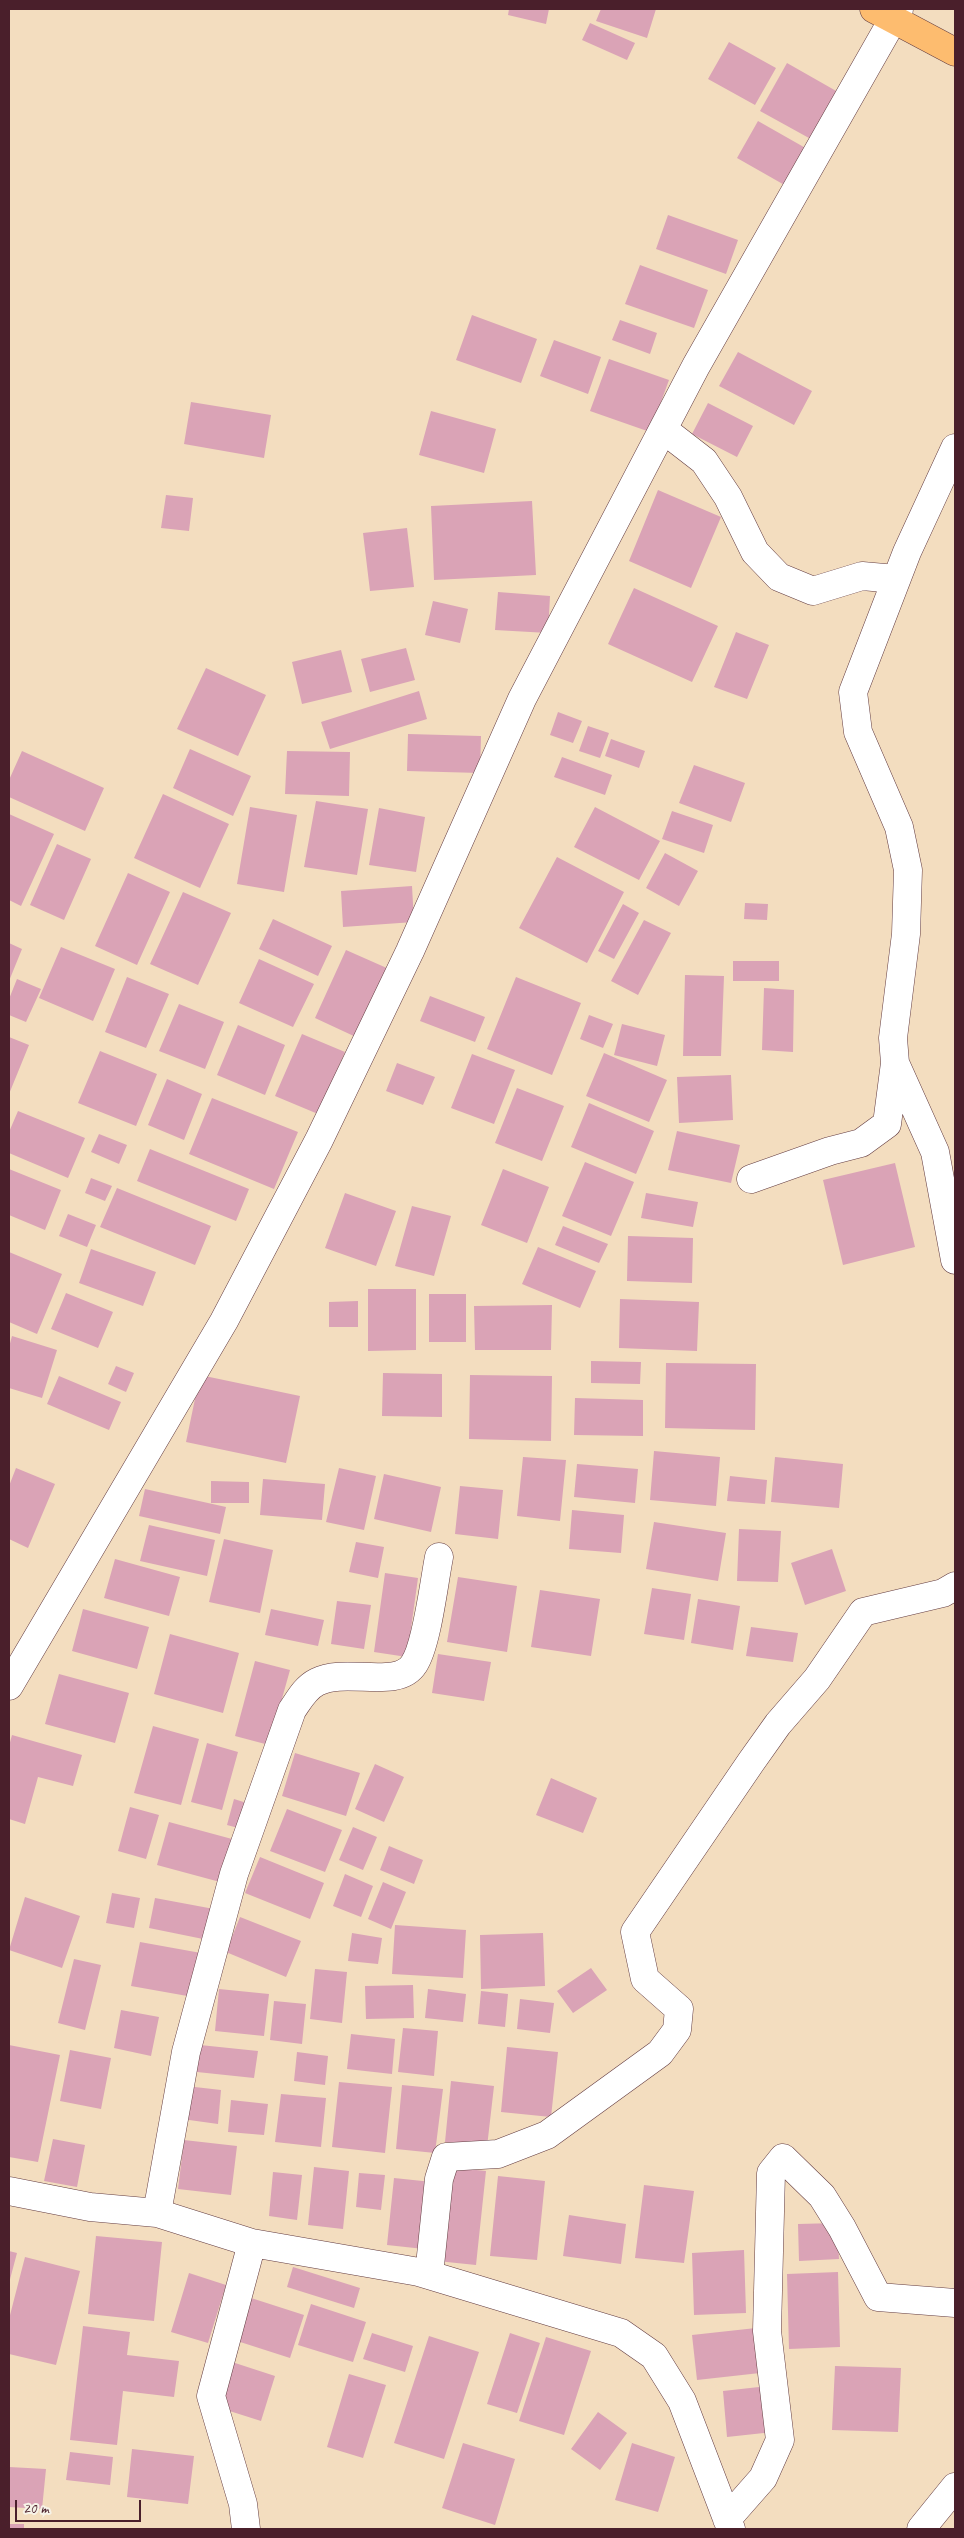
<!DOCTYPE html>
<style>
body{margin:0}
#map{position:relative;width:964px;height:2538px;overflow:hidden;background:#f3ddbf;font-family:Caveat,sans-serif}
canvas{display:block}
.frame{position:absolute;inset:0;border:10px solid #4a1f2b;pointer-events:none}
.scale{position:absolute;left:15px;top:2500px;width:126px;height:22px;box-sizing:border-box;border:2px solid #4a1f2b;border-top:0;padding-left:6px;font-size:15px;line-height:18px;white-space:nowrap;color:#4a1f2b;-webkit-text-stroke:4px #f7f3e8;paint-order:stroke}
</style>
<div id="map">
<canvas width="964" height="2538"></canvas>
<div class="frame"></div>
<div class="scale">20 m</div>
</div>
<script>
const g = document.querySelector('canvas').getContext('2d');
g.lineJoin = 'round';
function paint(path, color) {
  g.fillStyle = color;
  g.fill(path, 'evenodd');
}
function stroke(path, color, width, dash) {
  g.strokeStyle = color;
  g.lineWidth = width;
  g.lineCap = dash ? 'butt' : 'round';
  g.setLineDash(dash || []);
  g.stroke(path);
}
paint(new Path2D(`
 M509 9H549L546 24 508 15Z
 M601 9H656L647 38 596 21Z
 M590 23 635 43 627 60 582 40Z
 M729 42 776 68 755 105 708 79Z
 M787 63 845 96 818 143 760 111Z
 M758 121 809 150 788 187 737 158Z
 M668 215 738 240 726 274 656 249Z
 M640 265 708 290 694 328 625 304Z
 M472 315 537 339 521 383 456 360Z
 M620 320 657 333 650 354 612 340Z
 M554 340 601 357 588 394 540 376Z
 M738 352 812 391 794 425 719 386Z
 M609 359 669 380 650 432 590 411Z
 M191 402 271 415 264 458 184 444Z
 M708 403 753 426 737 457 692 434Z
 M431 411 496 429 484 473 419 455Z
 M658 490 721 517 691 588 629 561Z
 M166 495 193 498 189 531 161 528Z
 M532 501 536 575 434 580 431 506Z
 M407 528 414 587 370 591 363 533Z
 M634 588 718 626 692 682 608 644Z
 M498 592 550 596 548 633 495 630Z
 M433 601 468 609 460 643 425 635Z
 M736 632 769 645 747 699 714 687Z
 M406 648 415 680 370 692 361 659Z
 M341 650 352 692 302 704 292 662Z
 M206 668 266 695 238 756 177 729Z
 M419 691 427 719 330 749 321 722Z
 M558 712 582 721 573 743 550 735Z
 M588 726 609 733 600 758 579 751Z
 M408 734 481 736 480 773 407 771Z
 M611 739 645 751 639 768 605 756Z
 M190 749 251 776 233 816 173 788Z
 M22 751 104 788 85 831 9 797V780Z
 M287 751 350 752 349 796 285 794Z
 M562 757 612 775 605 795 554 777Z
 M694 765 745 783 731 822 679 803Z
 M163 794 229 824 200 888 134 858Z
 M316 801 368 809 357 875 304 867Z
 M250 807 297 815 284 892 237 884Z
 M595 807 660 841 639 880 574 847Z
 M379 808 425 817 416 872 369 865Z
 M672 811 713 825 704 853 662 839Z
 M9 814 54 834 21 906 9 900Z
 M57 844 91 859 64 920 30 905Z
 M665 853 698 871 679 906 646 888Z
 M557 857 624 892 587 963 519 928Z
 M128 873 170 892 137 965 95 946Z
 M412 886 414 922 343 927 341 891Z
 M183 892 231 913 198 985 150 964Z
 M745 903 768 904 767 920 744 919Z
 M623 904 639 913 614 959 598 951Z
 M273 919 332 946 318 976 259 949Z
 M644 920 671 933 638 995 611 981Z
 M9 943 22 949 9 981Z
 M61 947 115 969 93 1021 39 998Z
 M346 950 389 969 358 1038 315 1018Z
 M259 959 314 984 293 1027 239 1003Z
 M733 961H779V981H733Z
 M685 975 724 976 721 1056H683Z
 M127 977 169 994 146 1048 105 1032Z
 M516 977 581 1003 552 1075 487 1049Z
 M17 979 41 989 26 1022 9 1015V999Z
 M764 988 794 990 793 1052 762 1050Z
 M430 996 485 1017 475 1042 420 1021Z
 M179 1004 224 1022 205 1069 159 1051Z
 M589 1015 613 1024 603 1048 580 1039Z
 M622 1024 665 1035 657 1066 614 1055Z
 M238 1025 285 1045 265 1095 217 1075Z
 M302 1034 345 1052 318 1114 275 1096Z
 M9 1037 29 1045 9 1094Z
 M100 1051 157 1074 136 1126 78 1103Z
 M604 1053 667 1080 649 1122 586 1096Z
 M472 1054 515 1070 494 1124 451 1108Z
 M397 1063 435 1077 423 1105 386 1091Z
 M731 1075 733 1120 679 1123 677 1077Z
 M167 1079 202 1094 184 1140 148 1125Z
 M517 1088 564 1106 542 1161 495 1143Z
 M212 1098 298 1132 274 1189 189 1154Z
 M589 1103 654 1131 636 1174 571 1147Z
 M18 1111 85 1138 68 1178 9 1153V1132Z
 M677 1131 740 1145 731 1183 668 1170Z
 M99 1134 127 1145 119 1164 91 1152Z
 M150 1149 249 1189 236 1221 137 1181Z
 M585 1162 634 1182 611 1236 562 1216Z
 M895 1163 915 1247 843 1265 823 1180Z
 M9 1169 61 1190 45 1230 9 1215Z
 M503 1169 549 1187 527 1243 481 1225Z
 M91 1178 112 1186 105 1201 85 1193Z
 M117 1188 211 1226 195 1265 100 1227Z
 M345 1193 396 1211 376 1266 325 1248Z
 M646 1193 698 1202 693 1227 641 1218Z
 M412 1206 451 1216 434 1276 395 1266Z
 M68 1214 96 1225 87 1247 59 1236Z
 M563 1226 608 1244 599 1263 555 1245Z
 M628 1236 693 1238 692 1283 627 1281Z
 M538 1247 596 1271 580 1308 522 1284Z
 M91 1249 156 1272 143 1306 79 1283Z
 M9 1252 62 1274 37 1334 9 1322Z
 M368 1289H416V1350L368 1351Z
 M66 1293 113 1312 98 1348 51 1329Z
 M429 1294H466V1342H429Z
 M620 1299 699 1302 697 1351 619 1348Z
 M358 1301V1327H329V1302Z
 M552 1305 551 1350H475L474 1306Z
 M12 1336 57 1350 42 1398 9 1388V1347Z
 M591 1361 641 1362 640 1384 591 1383Z
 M666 1363 756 1364 755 1430 665 1428Z
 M116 1366 134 1373 126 1392 108 1384Z
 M383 1373 442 1374V1417L382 1416Z
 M200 1375 300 1396 286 1463 186 1442Z
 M470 1375 552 1376 551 1441 469 1439Z
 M59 1376 121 1402 109 1430 47 1404Z
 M575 1398 643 1400V1436L574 1435Z
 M654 1451 720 1457 716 1506 650 1500Z
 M523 1457 566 1460 560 1521 517 1516Z
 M775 1457 843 1464 839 1508 771 1502Z
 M577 1464 638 1469 635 1503 574 1497Z
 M16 1468 55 1484 28 1548 9 1539V1486Z
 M339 1468 376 1476 364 1530 326 1522Z
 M384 1474 441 1487 431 1532 374 1519Z
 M730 1476 767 1480 765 1504 727 1501Z
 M263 1479 325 1484 322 1520 260 1515Z
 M211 1481 249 1482V1503H211Z
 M460 1486 503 1490 498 1539 455 1534Z
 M145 1489 226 1507 220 1534 139 1516Z
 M572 1510 624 1515 621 1553 569 1549Z
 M654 1522 726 1533 718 1581 646 1569Z
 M149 1525 215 1540 207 1576 140 1561Z
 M739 1529 781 1531 778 1582 737 1581Z
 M224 1539 273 1550 260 1613 209 1602Z
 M356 1542 384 1547 378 1578 349 1572Z
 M832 1549 846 1591 805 1605 791 1563Z
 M115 1559 180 1577 169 1616 104 1598Z
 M385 1573 418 1578 407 1657 374 1652Z
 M458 1577 517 1586 507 1652 447 1642Z
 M652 1588 691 1594 684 1640 644 1634Z
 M540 1590 600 1599 591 1656 531 1647Z
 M698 1599 740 1606 733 1650 691 1643Z
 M337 1601 371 1605 364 1649 331 1644Z
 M83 1609 149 1627 137 1669 72 1651Z
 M271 1609 324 1620 318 1646 265 1635Z
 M751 1627 798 1633 793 1662 746 1656Z
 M170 1634 239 1653 223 1713 154 1694Z
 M438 1654 491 1662 484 1701 432 1693Z
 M255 1661 290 1670 269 1745 235 1736Z
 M59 1674 129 1693 115 1743 45 1724Z
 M153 1726 199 1739 181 1805 134 1793Z
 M12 1735 82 1755 73 1786 38 1777 25 1824 9 1819V1746Z
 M207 1743 238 1752 222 1810 191 1802Z
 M295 1753 360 1773 346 1816 282 1796Z
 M375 1764 404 1777 384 1822 355 1809Z
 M551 1778 597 1798 583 1833 536 1815Z
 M234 1799 250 1804 242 1829 227 1825Z
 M130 1807 159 1815 146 1859 118 1851Z
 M287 1809 342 1830 325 1872 270 1851Z
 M169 1822 232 1839 220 1882 157 1865Z
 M353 1827 377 1837 363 1870 339 1860Z
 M389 1846 423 1860 414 1884 380 1870Z
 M260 1857 324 1883 310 1919 245 1893Z
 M345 1874 373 1886 361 1917 333 1906Z
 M383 1882 406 1892 391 1929 368 1919Z
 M112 1893 140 1898 134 1928 106 1923Z
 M25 1897 80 1916 62 1968 9 1950Z
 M155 1898 214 1909 208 1940 149 1928Z
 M240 1917 301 1941 286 1977 226 1952Z
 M395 1925 466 1930 463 1978 392 1974Z
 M352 1933 382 1938 378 1964 348 1961Z
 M543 1933 545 1986 481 1989 480 1935Z
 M140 1942 201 1953 193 1997 131 1986Z
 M74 1959 101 1965 85 2030 58 2023Z
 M591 1968 607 1990 573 2013 557 1991Z
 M315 1969 347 1972 342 2023 310 2019Z
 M413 1985 414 2018 366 2019 365 1986Z
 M219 1989 269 1994 264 2036 215 2031Z
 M428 1989 466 1994 463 2022 425 2018Z
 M481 1991 508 1994 505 2027 478 2024Z
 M520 1999 554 2003 550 2033 517 2029Z
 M274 2001 306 2004 302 2044 270 2040Z
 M121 2010 159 2017 151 2056 114 2048Z
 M403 2028 438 2031 434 2076 398 2072Z
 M351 2034 395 2039 392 2074 347 2069Z
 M9 2045 60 2055 38 2162 9 2157Z
 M200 2045 258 2051 254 2078 197 2072Z
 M507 2047 558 2052 551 2117 501 2112Z
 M70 2050 111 2058 101 2109 60 2101Z
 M297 2052 328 2056 325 2085 294 2081Z
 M451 2081 494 2086 487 2147 445 2142Z
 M339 2082 392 2087 385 2153 332 2147Z
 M402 2085 443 2089 435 2153 396 2149Z
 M186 2086 221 2090 218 2124 182 2119Z
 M281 2094 326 2098 321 2147 275 2142Z
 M231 2100 268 2104 264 2135 228 2132Z
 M53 2139 85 2145 77 2187 44 2181Z
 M184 2140 237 2146 231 2195 178 2189Z
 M314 2167 349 2171 343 2229 308 2225Z
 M447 2167 486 2171 476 2265 437 2261Z
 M273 2172 302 2175 297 2220 269 2216Z
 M359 2173 385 2175 381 2210 356 2207Z
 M498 2176 545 2181 537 2260 490 2256Z
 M394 2178 432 2182 424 2249 387 2245Z
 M644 2185 694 2191 684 2263 635 2258Z
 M569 2215 626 2224 621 2264 563 2256Z
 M837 2223 839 2259 799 2261 798 2224Z
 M96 2236 162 2242 154 2321 88 2314Z
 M744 2250 746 2313 694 2315 692 2253Z
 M9 2251 17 2253 9 2283Z
 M25 2257 80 2271 56 2365 9 2354V2319Z
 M293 2267 360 2288 354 2308 287 2287Z
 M838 2272 840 2347 789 2349 787 2274Z
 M189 2273 226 2285 208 2343 171 2332Z
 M248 2297 304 2315 290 2358 234 2340Z
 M311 2304 366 2322 353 2362 298 2345Z
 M83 2326 130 2332 127 2355 179 2361 174 2397 123 2391 117 2445 70 2440Z
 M756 2328 760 2373 697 2380 692 2335Z
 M372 2333 413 2346 405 2372 363 2359Z
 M510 2333 540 2343 517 2413 487 2404Z
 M429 2336 479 2352 444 2459 394 2443Z
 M546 2337 591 2351 564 2435 519 2421Z
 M232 2362 275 2376 261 2421 217 2407Z
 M835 2366 901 2368 898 2432 832 2430Z
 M349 2374 386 2385 363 2458 327 2447Z
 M768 2386 773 2432 727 2437 723 2391Z
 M598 2412 627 2433 600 2470 571 2449Z
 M463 2443 515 2459 495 2525 442 2508Z
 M632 2443 675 2457 658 2512 615 2500Z
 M132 2449 194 2456 188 2504 127 2497Z
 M70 2452 113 2457 110 2485 66 2480Z
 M9 2467 46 2469 42 2509 9 2507Z
 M9 2524H24V2529H9Z`), '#daa3b6');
const minor = new Path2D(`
 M664 430 704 461 728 497 755 552 779 577 813 591 862 576 896 579
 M895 1063 935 1152 955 1260
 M751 1179 830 1151 861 1143 887 1124 895 1063 893 1038 906 934 908 870 899 827 858 732 853 692 907 552 955 448
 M9 1686 224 1321 319 1140 410 951 522 699 696 366 899 9
 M9 2191 90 2207 157 2213 252 2243 419 2272 621 2333 654 2356 682 2401 731 2529
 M157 2213 186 2052 234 1874 292 1710C299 1700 305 1688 317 1682 346 1667 398 1690 414 1664 427 1645 434 1582 439 1557
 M429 2275 439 2179 446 2157 498 2154 547 2135 660 2053 677 2030 679 2009 645 1979 635 1932 751 1762 778 1724 817 1679 863 1612 943 1593 955 1586
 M727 2519 763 2478 780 2440 767 2331 771 2173 783 2158 822 2196 842 2228 878 2297 955 2303
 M246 2529 243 2504 211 2396 252 2243
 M921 2529 955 2487`);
const trunk = new Path2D(`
 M874 9 955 52`);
stroke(minor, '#633c41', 29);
stroke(trunk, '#633c41', 29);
stroke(minor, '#fff', 28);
stroke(trunk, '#fdbc6f', 28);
</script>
